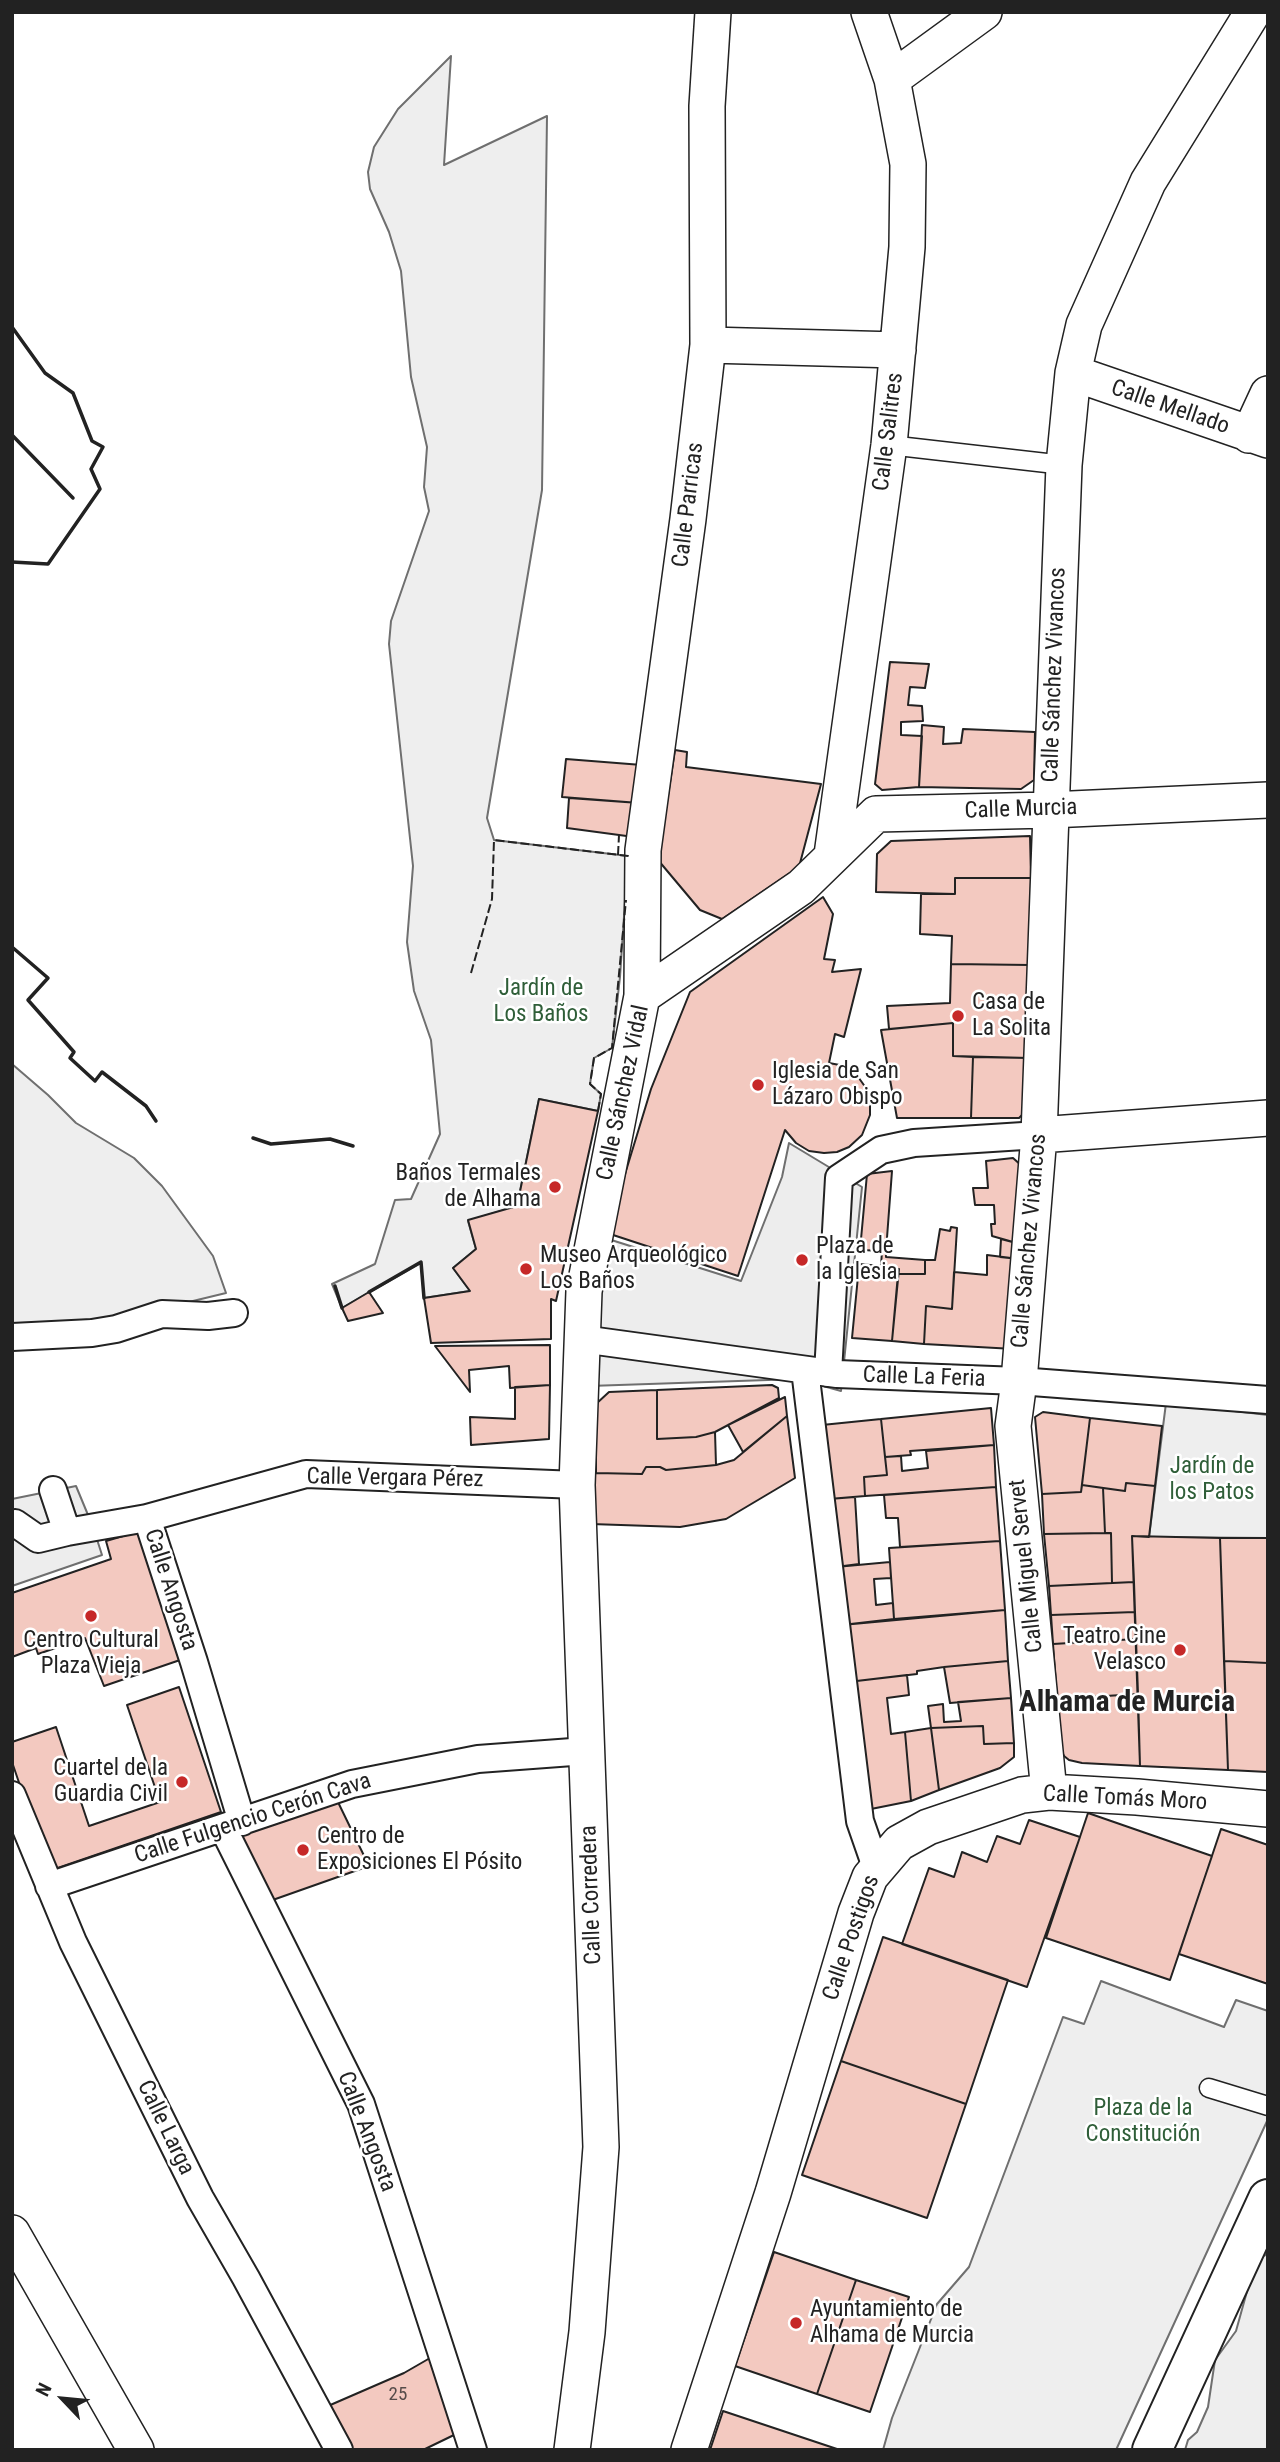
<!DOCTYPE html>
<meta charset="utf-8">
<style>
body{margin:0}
#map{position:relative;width:1280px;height:2462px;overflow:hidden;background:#fff;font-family:"Roboto Condensed",sans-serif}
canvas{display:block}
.frame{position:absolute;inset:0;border:14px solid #222;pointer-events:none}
.north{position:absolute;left:28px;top:2364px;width:70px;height:70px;-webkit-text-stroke:5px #fff;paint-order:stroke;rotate:296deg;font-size:19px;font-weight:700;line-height:28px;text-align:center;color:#222}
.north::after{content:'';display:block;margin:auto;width:24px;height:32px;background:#222;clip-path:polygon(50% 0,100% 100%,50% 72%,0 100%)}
</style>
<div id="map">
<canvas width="1280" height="2462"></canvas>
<div class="frame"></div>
<div class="north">N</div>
</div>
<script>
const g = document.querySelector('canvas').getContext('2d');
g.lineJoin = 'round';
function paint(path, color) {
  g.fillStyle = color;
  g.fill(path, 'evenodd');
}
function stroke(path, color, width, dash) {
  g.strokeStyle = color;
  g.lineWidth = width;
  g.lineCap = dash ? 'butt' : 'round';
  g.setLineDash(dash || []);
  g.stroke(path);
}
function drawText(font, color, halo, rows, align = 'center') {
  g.font = font + ' "Roboto Condensed",sans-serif';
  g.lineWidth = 5;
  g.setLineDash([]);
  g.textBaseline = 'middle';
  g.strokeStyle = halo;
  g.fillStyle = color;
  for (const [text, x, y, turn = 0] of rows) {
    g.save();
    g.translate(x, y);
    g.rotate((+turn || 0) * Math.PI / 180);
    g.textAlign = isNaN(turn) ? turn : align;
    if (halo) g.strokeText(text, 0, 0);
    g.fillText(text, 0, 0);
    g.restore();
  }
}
const green = new Path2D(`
 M451 56 444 165 547 116 542 490 487 818 494 840 628 856 620 977 612 1048 594 1058 590 1084 601 1094 598 1111 539 1099 517 1206 468 1221 476 1249 453 1268 470 1291 424 1298 421 1263 342 1308 332 1284 375 1264 395 1200 411 1199 440 1134 431 1040 414 991 407 942 413 866 389 644 391 621 429 511 424 487 427 447 411 377 401 271 389 232 370 189 368 172 374 147 398 109Z
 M12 1064 48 1095 76 1123 134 1158 162 1186 213 1256 226 1293 98 1324 12 1330Z
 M1166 1403 1268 1415V1538L1149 1537Z
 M1101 1981 1224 2027 1236 2000 1268 2011V2119L1116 2450H883L892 2418 937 2304 969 2267 1063 2017 1084 2024Z
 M1268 2254V2450H1185L1188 2440 1197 2432 1208 2407 1215 2360 1236 2331 1256 2259Z`);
paint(green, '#eee');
stroke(green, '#6f6f6f', 2);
const parking = new Path2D(`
 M789 1143 862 1187 841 1391 798 1379 589 1386 605 1238 741 1281 782 1177Z
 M76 1486 93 1527 102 1555 12 1586V1499Z`);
paint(parking, '#ededed');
stroke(parking, '#6f6f6f', 2);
const building = new Path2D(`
 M890 662 929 664 925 688 910 687 908 705 922 706 923 721 901 722V735L922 736 919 787 882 790 875 784Z
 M922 725 944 727 943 744 961 743 963 729 1035 732 1034 780 1021 789 919 787Z
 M675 750 687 752 686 767 821 784 799 867 722 919 700 910 658 860Z
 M566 759 642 765 639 803 562 797Z
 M569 798 639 803 634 837 567 828Z
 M1030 836 1031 878H955V894L876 892 877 854 891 841Z
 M955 878H1031L1030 965 951 964 952 936 920 934 921 894H955Z
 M823 897 833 914 824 959 835 960 832 972 861 969 844 1037 835 1034 829 1063 845 1066 856 1074 866 1088 870 1099V1115L862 1135 849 1147 837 1152 824 1153 809 1151 796 1143 785 1130 738 1276 607 1233 651 1089 690 992Z
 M951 964 1030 965 1029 1058 953 1056V1023L889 1029 887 1006 950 1003Z
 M953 1023V1056L973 1057 971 1118H897L881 1030Z
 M973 1057 1029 1058V1108L1019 1118H971Z
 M539 1099 598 1111 556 1301 551 1299V1339L431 1343 424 1298 470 1291 453 1268 476 1249 468 1220 517 1206Z
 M1013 1158 1023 1167 1020 1244 992 1236 991 1224H995L994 1205H975L973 1188H988L986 1161Z
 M892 1171 886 1251 860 1250 867 1174Z
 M951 1227 957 1228 952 1309 926 1306 924 1344 892 1341 898 1274H925V1260H935L940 1229 950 1231Z
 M1001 1239 1020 1244 1019 1259 1000 1257Z
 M882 1251H886V1257L925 1260V1274H898L899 1269 859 1266V1264L881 1266Z
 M987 1255 1019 1259 1014 1349 924 1344 926 1306 952 1309 954 1272 987 1275Z
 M859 1266 899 1269 892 1341 852 1338Z
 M369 1292 383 1313 348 1321 342 1308Z
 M550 1345V1385L510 1388 509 1366 469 1370 470 1392 435 1346Z
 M550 1385 549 1439 471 1445 470 1417 515 1419V1387Z
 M772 1385 778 1388 779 1398 715 1432 696 1437 657 1439V1390Z
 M657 1390V1439L696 1437 715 1432 716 1465 666 1470 660 1467H646L642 1474 596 1473V1404L609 1392Z
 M785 1397 787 1416 743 1452 728 1425Z
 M991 1408 994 1445 910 1451 911 1455 885 1457 881 1419Z
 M1043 1412 1090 1418 1081 1492 1042 1494 1035 1417Z
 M787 1416 795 1478 726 1519 680 1527 591 1524 587 1476 596 1473 642 1474 646 1467H660L666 1470 716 1465 734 1460Z
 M1090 1418 1162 1426 1155 1486 1126 1483 1125 1491 1082 1485Z
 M881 1419 887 1475 864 1477 865 1496 829 1499 822 1425Z
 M994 1445 996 1487 865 1496 864 1477 887 1475 885 1457 901 1456 902 1471 928 1468 926 1451Z
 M1126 1483 1155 1486 1149 1537 1132 1536 1134 1582 1112 1583 1111 1533H1105L1103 1488 1125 1491Z
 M1082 1485 1103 1488 1105 1533 1044 1534 1042 1494 1081 1492Z
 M996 1487 1000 1541 900 1547 898 1518H886L884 1495Z
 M855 1497 859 1564 836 1567 829 1499Z
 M144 1530 183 1659 104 1686 85 1638 38 1654 36 1648 12 1657V1593L111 1559 106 1541Z
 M1111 1533 1112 1583 1049 1586 1044 1534Z
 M1132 1536 1220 1538 1228 1770 1140 1766Z
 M1220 1538H1268V1663L1224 1661Z
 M1000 1541 1005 1610 894 1619 889 1548Z
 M890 1562 891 1578 874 1579 876 1605 893 1603 894 1619 842 1625 836 1567Z
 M1134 1582 1135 1612 1051 1615 1049 1586Z
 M1005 1610 1008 1661 944 1667 917 1671V1674L848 1682 842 1625Z
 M1135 1612 1136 1639 1053 1644 1051 1615Z
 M1136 1639 1138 1694 1057 1699 1053 1644Z
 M1008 1661 1011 1698 950 1703 944 1667Z
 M1224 1661 1268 1663V1772L1228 1770Z
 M907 1675 909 1695 887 1698 891 1734 905 1732 911 1801 866 1810 848 1682Z
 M179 1687 221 1812 49 1871 12 1762V1742L56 1727 89 1826 160 1802 127 1705Z
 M1138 1694 1140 1766 1082 1763 1069 1760 1064 1756 1060 1748 1057 1699Z
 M1011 1698 1014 1743 984 1744 983 1726 931 1728 928 1706 943 1704 944 1722 961 1721 958 1702Z
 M983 1726 984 1744 1014 1743V1757L1000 1768 939 1790 931 1728Z
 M931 1728 939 1790 911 1801 905 1732Z
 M336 1798 369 1866 267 1902 237 1834Z
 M1088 1813 1212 1856 1170 1980 1046 1938Z
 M1029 1820 1080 1837 1027 1987 902 1944 929 1868 954 1877 962 1852 987 1862 997 1836 1020 1844Z
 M1221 1829 1268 1845V1984L1179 1954Z
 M883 1937 1008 1980 966 2104 841 2061Z
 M841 2061 966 2104 927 2218 802 2175Z
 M774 2252 856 2280 817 2394 735 2366Z
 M856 2280 909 2297 870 2412 817 2394Z
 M430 2358 456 2434 423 2450H353L328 2406 404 2373Z
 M723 2411 840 2450H710Z`);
paint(building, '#f3c9c0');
stroke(building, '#222', 2);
const service = new Path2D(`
 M889 445 1064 465
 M1209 2088 1268 2106`);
const pedestrian = new Path2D(`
 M12 1337 92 1333 116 1329 162 1314 208 1316 234 1313
 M582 1339 837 1374 1019 1381 1268 1400
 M805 1370 860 1821 876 1867
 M828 1373 839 1178 881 1150 914 1143 1039 1135
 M53 1490 67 1532
 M147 1518 194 1662 242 1822
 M12 1524 15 1523 38 1539 67 1532 147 1518 306 1474 577 1485
 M12 1795 73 1942 200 2198 246 2278 339 2450
 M223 1828 361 2104 473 2450
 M49 1886 352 1784 478 1759 586 1751`);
const minor = new Path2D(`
 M892 79 984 12
 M708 345 898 350
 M1073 373 1268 440
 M1249 435 1268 394
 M832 855 889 445 907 247 908 164 892 79 869 12
 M642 996 801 887 876 814 1050 810 1268 800
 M1039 1135 1268 1118
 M1049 1792 1013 1426 1019 1381 1039 1135 1064 465 1073 373 1084 325 1148 182 1253 12
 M12 2233 136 2450
 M572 2450 587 2332 601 2147 577 1485 584 1291 642 996 643 850 688 519 708 345 707 106 713 12
 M689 2450 773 2193 856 1913 870 1877 899 1843 928 1827 1022 1795 1049 1792 1137 1797 1268 1809`);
const primary = new Path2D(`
 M1152 2450 1268 2199`);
stroke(service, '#222', 21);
stroke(pedestrian, '#222', 30);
stroke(minor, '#222', 38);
stroke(primary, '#222', 42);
stroke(service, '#fff', 18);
stroke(pedestrian, '#fff', 26);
stroke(minor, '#fff', 35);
stroke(primary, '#fff', 38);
stroke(new Path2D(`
 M618 855 619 835
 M471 973 492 899 494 840 628 856V858
 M598 1111 601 1094 590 1084 594 1058 612 1048 626 900`), '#222', 2, [9, 3.5]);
stroke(new Path2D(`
 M12 327 45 373 73 393 92 441 103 447 91 469 100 489 48 564 12 562
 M12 435 73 498
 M12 947 48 978 28 1000 74 1052 70 1058 95 1081 102 1072 146 1106 156 1121
 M253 1138 271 1144 330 1139 353 1146
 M335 1286 342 1308
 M369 1292 421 1262 424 1298`), '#222', 3.5);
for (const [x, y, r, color] of [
 [958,1016,7,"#c62828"],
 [758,1085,7,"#c62828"],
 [555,1187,7,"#c62828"],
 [802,1260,7,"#c62828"],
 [526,1269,7,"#c62828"],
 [91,1616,7,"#c62828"],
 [1180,1650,7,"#c62828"],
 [182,1782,7,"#c62828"],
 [303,1850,7,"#c62828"],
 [796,2323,7,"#c62828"]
]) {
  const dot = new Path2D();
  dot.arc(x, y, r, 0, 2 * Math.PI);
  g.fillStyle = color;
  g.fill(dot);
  stroke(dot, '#fff', 2.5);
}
drawText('19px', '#564c4a', null, [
 ["25",398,2395]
]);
drawText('23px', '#222', '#fff', [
 ["Calle Mellado",1170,408,19],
 ["Calle Salitres",889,432,-83],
 ["Calle Parricas",689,505,-83],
 ["Calle Sánchez Vivancos",1055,675,-88],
 ["Calle Murcia",1021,810,-2],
 ["Calle Sánchez Vidal",624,1093,-78],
 ["Calle Sánchez Vivancos",1030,1241,-85],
 ["Calle La Feria",924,1378,2],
 ["Calle Vergara Pérez",395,1479,1],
 ["Calle Miguel Servet",1027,1566,-96],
 ["Calle Angosta",170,1590,72],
 ["Calle Tomás Moro",1125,1799,3],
 ["Calle Fulgencio Cerón Cava",253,1819,-18],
 ["Calle Corredera",592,1895,-92],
 ["Calle Postigos",852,1938,-71],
 ["Calle Larga",165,2128,64],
 ["Calle Angosta",366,2132,69]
]);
drawText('23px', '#2f5e38', '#fff', [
 ["Jardín de",541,989],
 ["Los Baños",541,1015],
 ["Jardín de",1212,1467],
 ["los Patos",1212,1493],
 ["Plaza de la",1143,2109],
 ["Constitución",1143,2135]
]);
drawText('23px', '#222', '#fff', [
 ["Casa de",972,1003],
 ["La Solita",972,1029],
 ["Iglesia de San",772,1072],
 ["Lázaro Obispo",772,1098],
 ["Baños Termales",541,1174,"right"],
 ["de Alhama",541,1200,"right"],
 ["Plaza de",816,1247],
 ["la Iglesia",816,1273],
 ["Museo Arqueológico",540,1256],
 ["Los Baños",540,1282],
 ["Teatro Cine",1166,1637,"right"],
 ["Velasco",1166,1663,"right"],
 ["Centro Cultural",91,1641,"center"],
 ["Plaza Vieja",91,1667,"center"],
 ["Cuartel de la",168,1769,"right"],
 ["Guardia Civil",168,1795,"right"],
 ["Centro de",317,1837],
 ["Exposiciones El Pósito",317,1863],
 ["Ayuntamiento de",810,2310],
 ["Alhama de Murcia",810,2336]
], 'left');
drawText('bold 30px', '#222', '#fff', [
 ["Alhama de Murcia",1127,1703]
]);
</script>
